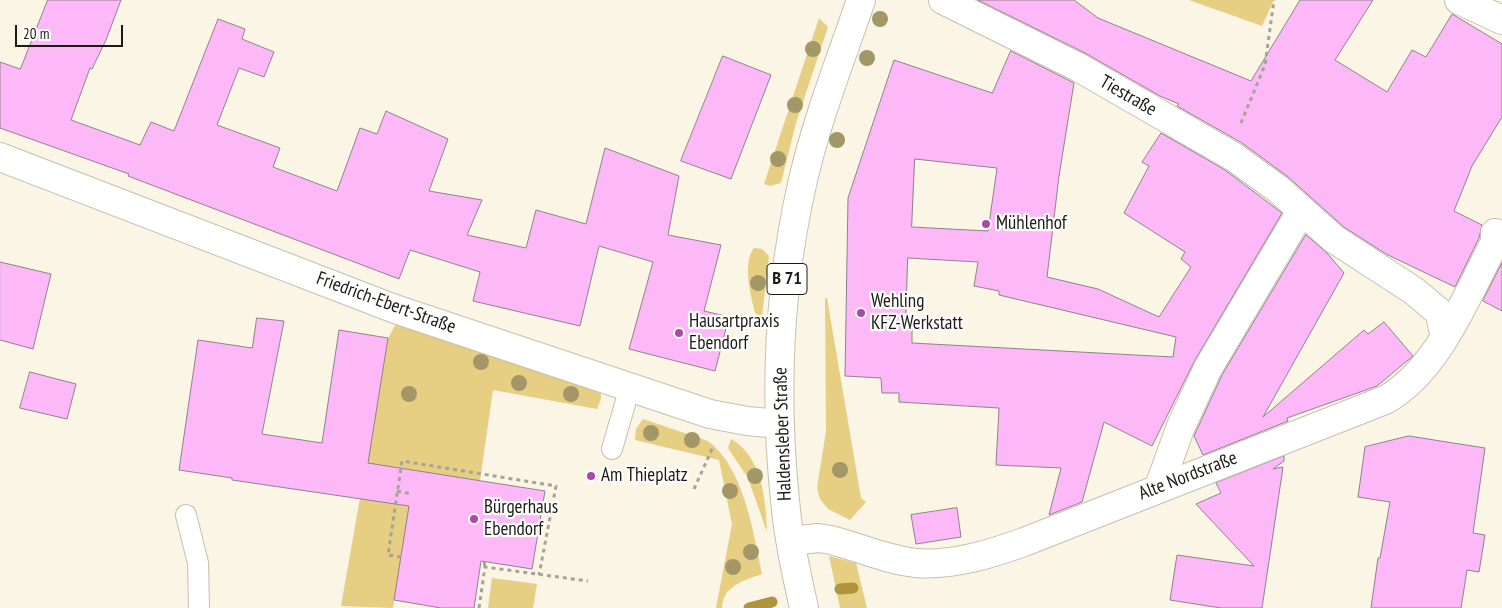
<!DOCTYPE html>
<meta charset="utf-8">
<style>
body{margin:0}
#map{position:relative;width:1502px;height:608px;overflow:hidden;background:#faf5e5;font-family:"PT Sans Narrow",sans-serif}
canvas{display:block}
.scale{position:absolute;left:15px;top:25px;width:108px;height:22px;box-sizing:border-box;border:2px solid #1c1a14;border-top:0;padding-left:6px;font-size:15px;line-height:18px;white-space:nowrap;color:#1c1a14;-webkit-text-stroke:4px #fff;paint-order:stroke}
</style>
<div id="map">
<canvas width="1502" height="608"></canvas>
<div class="scale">20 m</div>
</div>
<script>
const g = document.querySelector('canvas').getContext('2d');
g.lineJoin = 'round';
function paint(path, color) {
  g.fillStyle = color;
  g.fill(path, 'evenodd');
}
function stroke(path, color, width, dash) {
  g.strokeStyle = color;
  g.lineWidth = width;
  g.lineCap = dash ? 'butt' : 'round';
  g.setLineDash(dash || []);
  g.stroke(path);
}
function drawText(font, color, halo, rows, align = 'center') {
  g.font = font + ' "PT Sans Narrow",sans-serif';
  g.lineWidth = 4.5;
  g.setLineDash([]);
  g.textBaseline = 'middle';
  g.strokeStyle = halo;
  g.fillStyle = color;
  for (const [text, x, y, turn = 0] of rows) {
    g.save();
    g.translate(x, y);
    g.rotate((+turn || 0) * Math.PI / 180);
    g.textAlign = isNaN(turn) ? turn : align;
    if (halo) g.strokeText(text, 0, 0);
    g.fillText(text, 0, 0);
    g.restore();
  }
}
paint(new Path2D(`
 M1189 0H1274L1262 26Z
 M819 18 828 27 796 123 781 183 770 186 764 184Z
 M754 248 762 249 769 256 762 317 755 313C751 296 742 263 754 248Z
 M825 298H827L861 498 866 502 850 520 828 509 820 499 817 488 826 431Z
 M396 324 593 390 601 394V399L597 409 493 390 480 481 415 471 393 608 341 606 388 338Z
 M643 419 708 441C744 468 753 531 762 574 745 580 722 586 722 608H716L732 524 719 460 635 440 636 429Z
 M731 439C762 456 766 500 767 532L748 478 728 448Z
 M829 556 856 563 867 608H840Z
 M492 578 537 584 533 608H488Z`), '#e6ce83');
stroke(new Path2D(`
 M840 589 853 588
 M749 608 772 602`), '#af943c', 11);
const building = new Path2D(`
 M48 0H121L106 40 92 69 90 68 71 120 140 145 151 122 174 131 218 19 245 29 242 39 274 52 264 77 239 68 217 125 280 148 273 167 337 191 360 128 377 134 386 111 448 139 429 191 482 200 467 235 526 248 536 210 586 224 605 148 679 176 668 235 721 245 704 311 729 317 715 371 629 349 653 262 599 246 580 326 473 301 480 272 410 250 399 279 128 176 129 174 0 128V62L20 69Z
 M978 0H1074L1098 18 1251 81 1300 0H1373L1335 60 1387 92 1412 50 1426 57 1452 14 1502 44V117L1472 166 1454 211 1482 225 1479 238 1455 287 1386 254 1344 227 1287 176 1242 143 1177 106 1179 104 1160 96 1085 53Z
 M1011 51 1074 83 1059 176 1047 277 1098 289 1159 317 1191 267 1181 259 1185 252 1124 213 1149 166 1142 162 1161 133 1225 170 1282 213 1195 360 1152 446 1104 422 1082 502 1049 515 1061 468 996 465 999 408 899 402V393H882L881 378 845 376 848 198 894 60 992 93ZM915 159 997 168 988 231 912 227ZM908 258 978 262 974 286 999 291V295L1176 337 1173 357 912 343V325L906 324Z
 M723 56 771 75 731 179 681 161Z
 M1306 235 1327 253 1344 273 1263 417 1364 330 1368 334 1384 322 1413 356 1377 386 1287 418 1288 421 1203 455 1194 436 1222 375Z
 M0 262 51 274 33 349 0 340Z
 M1502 263V311L1483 301Z
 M257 318 284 321 262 434 322 443 339 330 388 338 368 463 545 491 532 569 481 561 474 608H441L394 600 409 506 232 480V478L179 470 198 340 252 348Z
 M30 372 76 384 67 419 20 408Z
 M1409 436 1485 448 1473 533 1485 535 1479 572 1467 570 1461 608H1371L1378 558H1380L1390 502 1358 497 1365 447Z
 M1284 456V461L1273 469 1283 467 1262 608H1221L1170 600 1177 555 1254 566 1196 504 1221 493 1216 483Z
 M957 508 961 537 916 544 911 515Z`);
paint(building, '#fdb9f7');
stroke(building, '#8e828c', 1);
const lane = new Path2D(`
 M612 449 630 387
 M186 515 198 563 199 608`);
const street = new Path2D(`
 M943 0 1078 67 1234 157 1278 189 1334 239 1414 291 1439 312 1445 336
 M1459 0 1502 20
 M0 157 395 309 710 414 747 421 780 424
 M1159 487 1181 426 1208 368 1302 210
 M791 541 818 538 831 540C858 547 887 560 916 563 952 566 991 554 1024 542L1385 400C1438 371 1467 295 1495 242V233`);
const primary = new Path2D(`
 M804 608C796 572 788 536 785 500 774 394 779 284 803 180 817 119 841 59 861 0`);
stroke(lane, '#c5c0b1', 22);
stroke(street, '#c5c0b1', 30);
stroke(primary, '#c5c0b1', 30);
stroke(new Path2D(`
 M1241 123 1265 65 1274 0
 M694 489 713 447
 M397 491 412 494
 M401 557 388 555 402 461 556 486 539 575
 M484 562 485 567
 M479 608 485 567 588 581`), '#a7a396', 3, [4, 4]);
stroke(lane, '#fff', 20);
stroke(street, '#fff', 28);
stroke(primary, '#fff', 28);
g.fillStyle = '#a39667';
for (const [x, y] of [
 [880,19],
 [813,49],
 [867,58],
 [795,105],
 [837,140],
 [778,159],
 [758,283],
 [481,362],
 [519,383],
 [409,394],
 [571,394],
 [651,433],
 [692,440],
 [840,470],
 [755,476],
 [730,491],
 [751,552],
 [733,567]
]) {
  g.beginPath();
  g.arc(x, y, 8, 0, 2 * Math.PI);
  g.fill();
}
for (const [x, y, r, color] of [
 [986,224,5,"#ae47aa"],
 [861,313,5,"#ae47aa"],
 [679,333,5,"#ae47aa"],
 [591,476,5,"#ae47aa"],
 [474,519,5,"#ae47aa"]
]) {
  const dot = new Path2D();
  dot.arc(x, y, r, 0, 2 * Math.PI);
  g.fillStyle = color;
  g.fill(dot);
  stroke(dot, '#fff', 2);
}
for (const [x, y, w] of [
 [787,279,40]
]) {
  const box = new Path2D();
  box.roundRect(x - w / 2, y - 15.5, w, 31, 4);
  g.fillStyle = '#fff';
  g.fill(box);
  stroke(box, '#1c1a14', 1);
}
drawText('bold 18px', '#1c1a14', null, [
 ["B 71",787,279]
]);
drawText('19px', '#1c1a14', '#fff', [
 ["Tiestraße",1128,96,30],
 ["Friedrich-Ebert-Straße",386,303,20],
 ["Haldensleber Straße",783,434,-92],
 ["Alte Nordstraße",1188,476,-21]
]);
drawText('19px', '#1c1a14', '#fff', [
 ["Mühlenhof",996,224],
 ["Wehling",871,302],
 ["KFZ-Werkstatt",871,324],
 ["Hausartpraxis",689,322],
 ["Ebendorf",689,344],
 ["Am Thieplatz",601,476],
 ["Bürgerhaus",484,508],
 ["Ebendorf",484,530]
], 'left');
</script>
